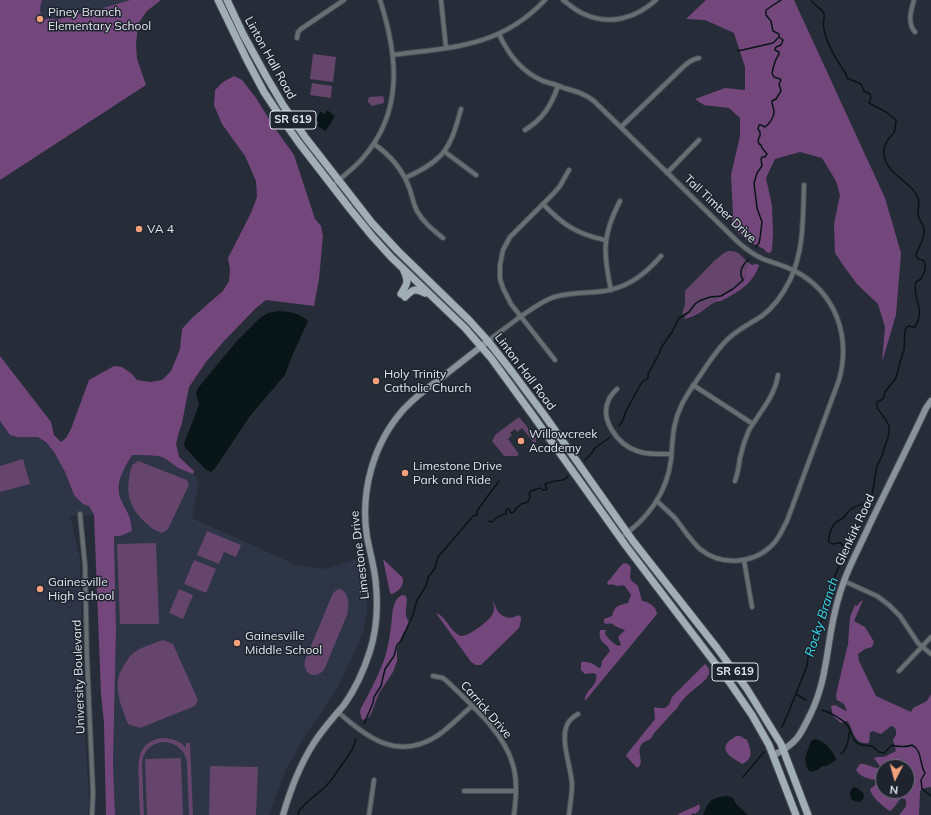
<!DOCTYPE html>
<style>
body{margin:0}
#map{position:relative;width:931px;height:815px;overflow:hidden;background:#272d38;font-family:Mulish,sans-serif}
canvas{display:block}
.north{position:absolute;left:875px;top:759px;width:40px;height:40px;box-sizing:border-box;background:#1e232e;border:1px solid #6d717b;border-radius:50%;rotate:186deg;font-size:11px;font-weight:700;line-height:16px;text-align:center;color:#e3e7ee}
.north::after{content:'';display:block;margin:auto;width:14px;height:18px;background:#f1a17c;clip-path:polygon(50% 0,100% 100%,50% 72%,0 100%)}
</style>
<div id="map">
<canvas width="931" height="815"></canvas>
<div class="north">N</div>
</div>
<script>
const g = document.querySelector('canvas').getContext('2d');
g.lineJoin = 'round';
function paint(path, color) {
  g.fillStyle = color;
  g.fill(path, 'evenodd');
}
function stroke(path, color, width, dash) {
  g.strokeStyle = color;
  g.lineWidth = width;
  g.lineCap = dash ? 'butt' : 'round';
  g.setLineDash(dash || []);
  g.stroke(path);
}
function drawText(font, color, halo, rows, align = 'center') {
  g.font = font + ' Mulish,sans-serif';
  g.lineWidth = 3;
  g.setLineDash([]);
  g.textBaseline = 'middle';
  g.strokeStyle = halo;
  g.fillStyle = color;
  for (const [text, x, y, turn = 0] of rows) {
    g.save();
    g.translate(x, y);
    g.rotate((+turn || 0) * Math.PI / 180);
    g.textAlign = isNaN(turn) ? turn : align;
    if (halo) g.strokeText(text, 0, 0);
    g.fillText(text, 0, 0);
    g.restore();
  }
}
paint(new Path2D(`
 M0 0H159L0 38Z
 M0 421 10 435 17 437H38L46 442 54 452 65 472 74 495 89 506 94 515 70 516 80 559 84 721 89 799 88 815H0Z
 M132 455H142L159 456 166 459 178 468 193 474 197 478 198 487 192 518 296 565 324 569 357 559 367 591V612L363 632 354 653 339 685 318 718 304 737 286 770 272 805 269 815H115L113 763 116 631 114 535 120 536 129 516 122 502 119 493 120 481 123 469Z`), '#2d3546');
paint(new Path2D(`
 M313 54 336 57 333 82 310 79Z
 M312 83 332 86 331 98 310 95Z
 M383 96 384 99V103L372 106 368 102V99L370 97Z
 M728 251C741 251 740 256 749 263L746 268V275L744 280 743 283 739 286 725 293 697 312 686 316 682 315 685 304V291L714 261 724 253Z
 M519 417 536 438V442L534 443 522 428 517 432 515 429 510 433 512 435 508 439 519 454 517 456H504L492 441 496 434Z
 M23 459 30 484 0 492V466Z
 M138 461 187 480 189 485 168 529 162 533C156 531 151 528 146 523 127 506 125 489 132 465Z
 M207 531 241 545 236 557 224 552 219 564 197 555Z
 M156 543 159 624H120L117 544Z
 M194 560 216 569 206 593 184 584Z
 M179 589 193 595 183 619 169 613Z
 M338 589C349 589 350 607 347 615L324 670C315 680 302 674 305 660L333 593Z
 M163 640 173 644 198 700 195 706 140 728 128 724C121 705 111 684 124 665 126 662 129 657 131 655 140 647 152 644 163 640Z
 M161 738C171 738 179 740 186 748V743H190L193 815H189L187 762C182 735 144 736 142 764L144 815H140C139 804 139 794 139 783 138 762 136 743 161 738Z
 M181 758 183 815H147L145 759Z
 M210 766 258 767 256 815H209Z`), '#65456b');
paint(new Path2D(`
 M0 0H42C40 8 38 11 44 19H59L100 9 130 0H161L147 11 138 24 136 44 137 59 146 85 0 180Z
 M706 0H794L885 198 901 253 896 315 882 362 885 327 878 304 857 284 843 265 835 253 834 224 840 195 836 181 822 158 800 152 775 159 766 178 772 206 773 233 772 250 770 253 766 252 764 249 750 242 739 234 731 225 733 215 731 175 740 136V118L729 108 704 105 695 99 725 88 745 90V67L734 33 705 20 686 19Z
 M234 76 242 80 256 98 274 127 294 155 315 219 321 226 323 236 319 279 314 306 266 300 256 308 224 341 206 362 189 387 182 423 178 435 176 444 179 457 194 471 193 474 178 468 166 459 159 456 142 455H132C125 467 117 479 119 493 120 501 126 508 129 516 131 520 131 526 132 531L120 536H114L116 631 113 763 115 815H106L104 723 101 694 94 515 89 506 83 504 74 495 65 472 54 452 46 442 38 437H17L10 435 0 421V356L51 422 54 435 61 442 66 438 71 429 89 380 114 366 122 367 132 374 137 380 150 382 162 380 171 371 176 359 180 349 182 329 192 318 209 303 223 291 229 281 230 269 228 258 251 213 257 197 256 181 245 156 222 124 214 105 215 90 223 82Z
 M749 263 752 265 756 264 759 265C753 284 738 292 721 301 712 301 706 309 699 313 694 316 689 318 684 319L686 316 697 312 710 303 743 283 746 275V268Z
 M383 559 402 577C406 584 399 591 392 594L390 593Z
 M624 563 628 564 631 567 630 577 631 580 638 586 642 601C649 602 656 606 657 614L585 701C584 690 599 686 596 674L593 673 585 674 581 670V662C588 661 594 664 599 668L601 667 602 661 610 651C606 641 598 644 600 630H606L605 634C609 639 613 644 619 646L621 645 618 637 625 630C622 629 619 628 617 627 611 623 613 623 606 624L604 623V619L612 616C614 606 619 605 628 603L631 595 625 586C622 585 621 586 618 586 614 585 613 584 609 585L607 584 608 581C613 577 619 566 624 563Z
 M402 595 406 596C409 605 402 613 409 622L400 640 397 649V661L393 672 379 693 371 714 368 718 362 720 360 712 361 708C370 692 379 674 385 657 388 647 390 636 391 626 393 615 391 601 402 595Z
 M492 600C495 604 495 606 497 610 502 618 511 620 518 615L521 617V620L519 628 481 665H476L471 662 436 613C445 615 452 634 461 636 468 637 491 620 493 613 495 608 494 605 492 600Z
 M863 600 854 621 865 627 874 642 872 647 865 649 858 654 859 661 876 696 911 712 913 708 927 701 931 694V787L924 788 920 791 919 815H899C903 810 909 805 905 799L901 798C897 802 895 808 890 811L888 810C881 804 872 798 870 789L875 785 876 780C869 779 860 777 856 770L860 764C864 763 871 767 877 768L883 777V791H907V767H883L879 765 874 758 877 757H884L896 751 893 740 896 735V730L894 727 891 726 881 734 873 731 870 732 869 743C852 745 854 728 847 721L841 723 833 716 831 706 835 705 846 711H847L844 704 837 700 836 696 837 690 848 644 850 617 855 605 857 606 860 602Z
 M705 664C717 675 700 684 692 691 686 696 681 701 677 708 669 716 663 724 655 732 653 734 652 738 649 740 646 741 643 742 641 745 636 753 646 763 637 768L626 756 627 754 655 719 654 707 659 708H665L669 705 672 697Z
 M736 736H740L747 740C751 750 754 759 742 764 735 759 719 752 728 742 730 740 734 738 736 736Z
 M699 804C701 809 699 811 695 814L693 813 691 815H677C684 810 692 809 699 804Z`), '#73477c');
paint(new Path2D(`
 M327 110 335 116 326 131 317 126 319 122 316 120V119L320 112H321L325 114Z
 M279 311C290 312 300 313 308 321L290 361 285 375 250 416 216 467 211 472 205 469 184 446 185 441 199 405 196 393 198 388 236 342 260 318 268 313Z
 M815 739C825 741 832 750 836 759L835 761 826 766H822L818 770 810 772 807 768 805 758 811 741Z
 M854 787 859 789 864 794 863 799 860 802 854 801 851 799 850 793 852 788Z
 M725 796 732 797 737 805 748 815H703C709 800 710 799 725 796Z`), '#081517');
stroke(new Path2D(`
 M738 51 773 43 779 37
 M756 247 759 243 760 238 762 222 757 208 754 183 757 173 762 166 761 159 762 157H765L767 154 762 148 761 145 759 144 758 140 760 136V132L758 129 759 125H761L765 127C769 124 774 118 774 112 774 108 772 106 772 101L776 99 781 91 779 84 781 80 780 79 774 77 772 73C773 70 773 68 774 65 775 61 777 57 779 54V52L775 50V49L776 47 781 45 783 40 779 37V34L773 31 771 21 766 15V10L781 0
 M619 426 623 420 626 411 642 382 648 378V374L660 352 661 348 672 332 679 318 689 312 695 304 699 301 710 297 721 296 733 289 743 280C738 272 742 265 749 259
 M585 460 591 454 595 448 609 438
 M488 521 492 522C496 518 500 514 506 514V510L507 509H509L510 512 511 513 514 512 517 507 519 506 521 504 528 502 530 497 529 494 531 491 540 488 543 490H545L547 489 545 485V484C549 483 553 481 556 481 562 480 564 481 568 476
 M796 694 806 700
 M822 710C829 712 843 719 848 726 852 732 852 741 859 744 863 746 868 745 872 746L879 752 884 753 892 745C896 747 908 747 912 745 923 751 919 764 925 773L921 780 922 789 931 796
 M364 724 373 703 374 697 381 686 385 669 394 656 397 645 401 641 413 615 417 600 426 586 428 578 435 568 438 557 468 522 473 516 477 515V511L479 508 499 481
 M782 727 789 711 807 666 809 650 815 638 826 609 831 600 832 584 839 566 844 558 845 549 841 543H838L832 544 829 542C828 536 832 524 838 521 840 519 841 520 843 518 846 515 848 511 851 509 859 504 866 505 871 496 874 490 875 474 877 466 878 463 880 460 881 458 883 454 882 456 883 452 885 444 890 437 889 428 889 418 875 412 877 402L883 399 885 392 896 378 900 362 904 350 905 330 908 326H909L912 327H915C927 308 911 298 916 282L921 279C924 273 927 267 924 261L917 258 916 255C918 248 924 240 924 232 925 225 919 221 918 215 917 206 922 203 916 194 907 179 886 174 884 154 883 148 886 142 890 137 891 136 893 134 894 133 895 129 896 124 896 120L886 112 869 103 871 97 870 94 864 91 861 84 847 78 846 74C837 60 827 46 824 29 822 24 825 17 824 14 822 8 814 6 811 0
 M841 754C847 749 849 739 849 732
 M743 777 764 752
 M298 815 299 811 304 805 325 787 332 779 352 750 356 739`), '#081517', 1.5);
const street = new Path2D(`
 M441 0 446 48
 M563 0C570 5 576 11 584 14 610 26 636 18 656 0
 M914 0C911 10 907 23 915 32
 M499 34C508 54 522 72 543 81 550 83 557 85 564 88 575 91 586 94 595 102L738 242C746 249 754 255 763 259 774 263 785 266 795 271 836 293 851 336 839 380L787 521C783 528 780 536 775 542 756 564 722 567 700 549 690 540 683 528 675 518 669 512 663 507 657 501
 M297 38 298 32 301 29 344 0
 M393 55C453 47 501 47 545 0
 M621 127 682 68C687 63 692 59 699 58
 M525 130C543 119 551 106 558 86
 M374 144C390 155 402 169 409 187 412 195 413 203 417 211 423 222 433 230 443 238
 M445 152 476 175
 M667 173 699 140
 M405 178C444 160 450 150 461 109
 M332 186C342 177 353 169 362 159 404 112 398 56 380 0
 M543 204C563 225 577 234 605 240
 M611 290C603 253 602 235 620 201
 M488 341C497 334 507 327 517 319 529 311 540 302 554 297 568 293 582 293 596 292 624 290 643 277 661 256
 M555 360 511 304 503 288 500 279V265L503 250 510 237 553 194 560 186 569 170
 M693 385 753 424
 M617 389C614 392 611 395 609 399 599 419 617 444 637 451 648 455 660 454 671 454
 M735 481C738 473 739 466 740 458 742 448 745 439 749 430 760 412 775 396 778 375
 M80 514 85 565 87 657 93 793 92 815
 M620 538C647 520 667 493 671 460 673 439 672 424 682 404 688 392 696 382 703 371 711 359 719 347 729 338 739 329 751 323 762 316 774 307 783 294 790 280 804 251 803 217 804 185
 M744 560 752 607
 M844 581 877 596 889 605 900 616 918 643 931 654
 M899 671 931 637
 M433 676 443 678 449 683C471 705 503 732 512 762 518 779 516 798 514 815
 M338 712C367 738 398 761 437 736 449 728 460 716 472 706
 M464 791H516
 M369 815 374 780
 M569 815C570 805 572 794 572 784 571 767 560 740 567 725 569 720 573 717 578 714`);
const secondary = new Path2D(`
 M774 755C797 743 800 736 811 713 824 686 826 660 831 631 834 614 838 597 844 581 851 562 861 544 869 526 888 486 908 447 926 408L931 401
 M283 815C290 791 299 767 312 746 321 731 333 718 344 705 356 688 364 670 370 651 377 629 378 607 376 585 375 569 370 553 367 537 360 492 373 444 403 410 414 398 427 388 440 379 456 366 472 354 488 341`);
const primary = new Path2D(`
 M218 0 247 60 264 92 282 119 299 143 350 209 372 236 391 257 465 328 491 358 534 417 626 546 730 683 752 715 769 745 796 815
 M227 0 243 34 266 76 283 105 305 137 372 223 398 251 469 320 488 341 513 373 545 416 633 541 717 648 747 689 781 744 808 815
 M401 294C407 284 409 282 404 271
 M405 297C413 289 415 288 425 293`);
stroke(street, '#454b55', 6);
stroke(secondary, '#454b55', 8);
stroke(primary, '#454b55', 9);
stroke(street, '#686e72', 4);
stroke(secondary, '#889298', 6);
stroke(primary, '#a2aeb6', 7);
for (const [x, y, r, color] of [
 [40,19,4,"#f1a17c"],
 [139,229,4,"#f1a17c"],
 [376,381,4,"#f1a17c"],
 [521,441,4,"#f1a17c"],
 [405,473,4,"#f1a17c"],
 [40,589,4,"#f1a17c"],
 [237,643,4,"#f1a17c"]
]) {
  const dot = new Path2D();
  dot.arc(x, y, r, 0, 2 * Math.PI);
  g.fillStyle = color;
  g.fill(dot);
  stroke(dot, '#1e232e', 1.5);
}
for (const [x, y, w] of [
 [293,120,46],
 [735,672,46]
]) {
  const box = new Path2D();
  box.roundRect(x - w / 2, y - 9, w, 18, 3);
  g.fillStyle = '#1e232e';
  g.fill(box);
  stroke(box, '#e3e7ee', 1);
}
drawText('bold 11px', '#e3e7ee', null, [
 ["SR 619",293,120],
 ["SR 619",735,672]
]);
drawText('12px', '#e3e7ee', '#1e232e', [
 ["Piney Branch",48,12],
 ["Elementary School",48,26],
 ["VA 4",147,229],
 ["Holy Trinity",384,374],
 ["Catholic Church",384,388],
 ["Willowcreek",529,434],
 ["Academy",529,448],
 ["Limestone Drive",413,466],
 ["Park and Ride",413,480],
 ["Gainesville",48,582],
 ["High School",48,596],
 ["Gainesville",245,636],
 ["Middle School",245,650]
], 'left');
drawText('12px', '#e3e7ee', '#1e232e', [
 ["Linton Hall Road",270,58,61],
 ["Tall Timber Drive",720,209,43],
 ["Linton Hall Road",525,372,53],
 ["Glenkirk Road",855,530,-65],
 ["Limestone Drive",360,555,-97],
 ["University Boulevard",79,677,-92],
 ["Carrick Drive",486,710,49]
]);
drawText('italic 13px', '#37d8eb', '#1e232e', [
 ["Rocky Branch",822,617,-72]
]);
</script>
